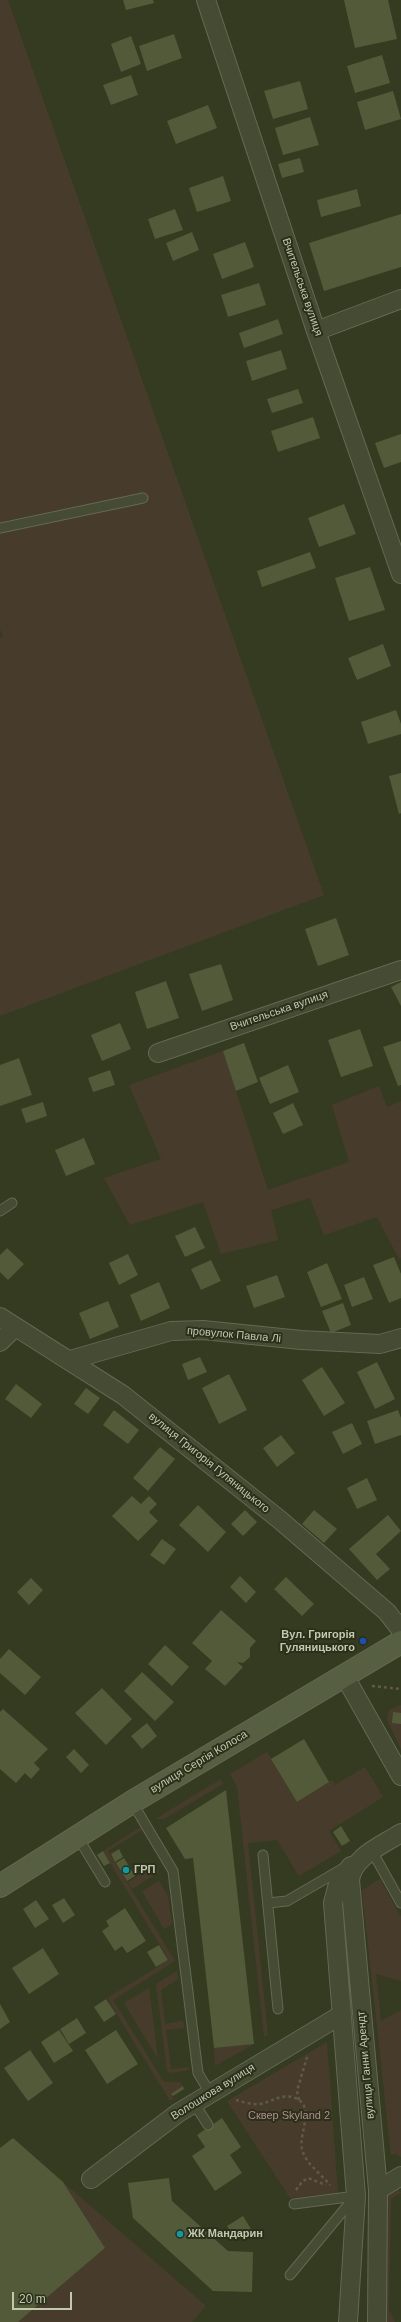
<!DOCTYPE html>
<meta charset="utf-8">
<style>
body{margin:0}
#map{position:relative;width:401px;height:2322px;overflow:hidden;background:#353b20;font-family:Helvetica,sans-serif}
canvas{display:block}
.scale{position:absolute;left:12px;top:2292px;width:60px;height:18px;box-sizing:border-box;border:2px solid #c1c8af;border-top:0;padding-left:5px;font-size:12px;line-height:14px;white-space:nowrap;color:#c1c8af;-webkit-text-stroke:3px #2a3019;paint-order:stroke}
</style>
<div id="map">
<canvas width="401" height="2322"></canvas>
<div class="scale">20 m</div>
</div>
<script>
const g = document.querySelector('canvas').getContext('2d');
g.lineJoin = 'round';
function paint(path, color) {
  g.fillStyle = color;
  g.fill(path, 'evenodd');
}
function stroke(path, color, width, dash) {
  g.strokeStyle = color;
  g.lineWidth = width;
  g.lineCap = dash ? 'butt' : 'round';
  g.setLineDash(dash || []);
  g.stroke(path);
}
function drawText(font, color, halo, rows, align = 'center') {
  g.font = font + ' Helvetica,sans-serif';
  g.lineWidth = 4;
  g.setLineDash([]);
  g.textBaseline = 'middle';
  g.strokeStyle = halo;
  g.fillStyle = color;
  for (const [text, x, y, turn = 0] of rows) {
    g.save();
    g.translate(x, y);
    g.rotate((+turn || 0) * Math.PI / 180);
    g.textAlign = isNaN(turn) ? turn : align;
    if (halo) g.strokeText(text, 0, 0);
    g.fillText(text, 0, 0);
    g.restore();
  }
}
paint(new Path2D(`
 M0 0H8L324 895 0 1016V638L3 637 0 629Z
 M223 1051 268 1190 349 1162 332 1105 379 1086 387 1107 401 1101V1258L399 1259 377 1217 324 1235 310 1198 271 1210 278 1240 221 1254 203 1202 130 1225 104 1178 161 1159 129 1085Z
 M401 1705V1749L387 1720 389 1710Z
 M267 1752 297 1802 332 1780 335 1785 365 1767 383 1797 329 1831 341 1851 299 1876 277 1840 248 1843 268 2035 264 2037 237 1786 230 1774Z
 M221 1779 223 1784 164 1819H155Z
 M142 1826 144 1829 108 1851 175 1961 113 2000 164 2082H180L183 2086 171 2094 174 2099 170 2101 107 1998 169 1960 103 1851Z
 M155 1866 159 1872 132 1889 128 1882Z
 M380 1879 401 1917V1981L376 1974 381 2021 401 2010V2157L395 2154 391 2155 362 1890Z
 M159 1881 168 1896 172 1924 164 1929 142 1891Z
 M177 1971 178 1979 161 1990 165 2024 183 2021 184 2028 166 2030 171 2069 189 2067V2070L170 2073 167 2071 156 1984Z
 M149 1988 158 2059 124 2003Z
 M327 2042 338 2193 290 2198 227 2101Z
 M254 2044 215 2066 214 2048Z
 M63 2182 206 2306 192 2322H18L105 2248Z
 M396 2185 401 2193 391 2199 389 2311 395 2322H381V2193Z`), '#473c2b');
paint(new Path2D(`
 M123 0H153L154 3 126 10Z
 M344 0H388L397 39 355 48Z
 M174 34 182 58 147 71 139 46Z
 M131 36 141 64 121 72 111 44Z
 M382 55 390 83 355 93 347 66Z
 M131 75 138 95 111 105 103 85Z
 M300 81 308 109 273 119 264 91Z
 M393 91 401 119 365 130 357 102Z
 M208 105 217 128 176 144 167 121Z
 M310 117 319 145 283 155 275 128Z
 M300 158 304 172 282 178 278 164Z
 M223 176 231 201 197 212 189 188Z
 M357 189 361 206 321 217 317 200Z
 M175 209 183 230 155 239 148 219Z
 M401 214V267L324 291 309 243Z
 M192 232 199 250 173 261 166 243Z
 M245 242 254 267 222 279 213 254Z
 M259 283 266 305 228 317 221 295Z
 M278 319 283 334 244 348 239 333Z
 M281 350 287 369 252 381 246 361Z
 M298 389 303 403 272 413 267 399Z
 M313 417 320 438 278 452 271 431Z
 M401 434V462L384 468 375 443Z
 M344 504 356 534 319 547 308 518Z
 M310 552 316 568 262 587 257 571Z
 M370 567 385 610 349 621 335 578Z
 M383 644 391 666 357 680 348 658Z
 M396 710 401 724V734L368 744 361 722Z
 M401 773V813L399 814 389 776Z
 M336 918 349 955 318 966 305 929Z
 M221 964 233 1000 202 1011 189 974Z
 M166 981 179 1018 147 1029 135 992Z
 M401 982V1006L391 987Z
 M120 1023 131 1049 102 1061 91 1035Z
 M360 1029 373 1066 341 1077 328 1040Z
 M401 1041V1085L398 1086 383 1047Z
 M244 1043 258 1082 236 1091 223 1051Z
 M19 1058 32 1095 0 1106V1065Z
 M288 1065 299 1092 270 1104 259 1078Z
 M110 1070 115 1085 93 1092 88 1078Z
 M43 1102 47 1116 26 1123 21 1109Z
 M293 1103 303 1125 283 1134 273 1113Z
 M84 1138 95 1164 66 1176 55 1150Z
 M195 1227 205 1248 185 1257 175 1236Z
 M7 1248 24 1264 8 1280 0 1272V1255Z
 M128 1254 138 1275 119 1285 109 1263Z
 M394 1257 401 1274V1298L389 1303 373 1265Z
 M211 1260 221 1281 201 1290 191 1269Z
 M327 1263 342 1299 321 1307 307 1272Z
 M277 1275 285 1297 254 1308 246 1286Z
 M364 1277 373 1299 352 1307 344 1285Z
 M159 1282 170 1308 141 1321 130 1295Z
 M108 1301 119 1327 90 1339 79 1313Z
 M343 1303 351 1325 331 1333 322 1311Z
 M200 1357 207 1372 188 1380 182 1364Z
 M377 1362 395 1399 375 1409 357 1372Z
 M322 1367 345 1403 324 1416 302 1380Z
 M229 1374 247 1410 219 1424 202 1388Z
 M16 1384 42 1404 31 1418 5 1399Z
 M86 1388 100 1398 88 1414 74 1404Z
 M114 1410 139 1430 128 1444 103 1425Z
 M398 1410 401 1418V1435L375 1444 367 1421Z
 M352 1423 362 1444 343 1454 332 1432Z
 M281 1435 295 1453 277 1467 263 1448Z
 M160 1447 175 1459 148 1491 133 1478Z
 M367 1478 377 1500 357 1509 347 1488Z
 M132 1496 141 1504 149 1496 157 1504 149 1512 158 1521 138 1541 112 1516Z
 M198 1505 226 1532 208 1552 179 1525Z
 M245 1510 257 1522 243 1536 231 1524Z
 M314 1510 337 1529 324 1543 302 1524Z
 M388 1515 401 1531 376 1554 390 1569 377 1580 349 1549Z
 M162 1539 176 1549 164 1565 150 1555Z
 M240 1576 256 1592 246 1603 230 1587Z
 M286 1577 314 1604 302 1616 274 1589Z
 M31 1578 43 1590 29 1605 17 1592Z
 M221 1610 256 1641 250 1648V1657L243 1663 237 1662 243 1667 225 1686 205 1669 212 1661 192 1643Z
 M165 1645 189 1667 172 1686 148 1664Z
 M9 1649 41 1677 25 1695 0 1673V1659Z
 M142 1672 174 1702 155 1721 124 1691Z
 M102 1688 132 1719 106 1745 75 1713Z
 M3 1709 48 1749 34 1763 40 1769 31 1779 25 1773 16 1783 0 1769V1712Z
 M393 1712 401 1713V1724L392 1723Z
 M147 1723 157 1736 142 1749 131 1736Z
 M304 1739 329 1782 297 1802 271 1759Z
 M74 1749 89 1765 81 1773 66 1757Z
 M226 1790 254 2044 214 2048 193 1858 185 1859 166 1828Z
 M341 1826 350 1841 342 1846 333 1832Z
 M119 1849 123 1857 115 1862 111 1854Z
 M103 1851 110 1863 104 1866 97 1855Z
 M124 1858 135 1876 127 1881 116 1863Z
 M64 1898 75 1915 63 1923 52 1905Z
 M36 1900 49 1919 35 1928 23 1909Z
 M125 1908 146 1941 127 1953 122 1946 115 1951 102 1931 109 1926 106 1921Z
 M159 1945 168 1960 156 1967 147 1952Z
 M43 1948 59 1974 29 1994 12 1968Z
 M106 1999 116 2014 104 2022 94 2007Z
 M0 2004 10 2022 0 2029Z
 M77 2018 86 2033 69 2044 60 2029Z
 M59 2030 73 2051 54 2063 41 2042Z
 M116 2030 138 2064 107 2084 85 2050Z
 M30 2050 53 2083 28 2101 4 2068Z
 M183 2086 184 2089 173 2096 171 2094Z
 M222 2118 241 2147 230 2155 242 2173 215 2191 192 2156 205 2147 197 2135Z
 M13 2138 63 2182 105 2248 18 2322H0V2148Z
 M169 2178 172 2201 228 2251 253 2252 252 2292 213 2291 133 2218 128 2183Z
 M243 2216 251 2229 235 2239 227 2226Z`), '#525a39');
const lane = new Path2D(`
 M0 528 143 498
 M0 1211 12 1203
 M132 1802 173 1871 198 2073 210 2093
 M77 1836 105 1882
 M372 1851 401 1903
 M263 1855 278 2009
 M268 1903 287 1901 342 1869
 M194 2103 208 2125
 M294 2204 356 2196
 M290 2275 353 2199`);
const street = new Path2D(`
 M206 0 316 331 401 574
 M316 331 401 299
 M158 1053 401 970
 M0 1317 123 1395 280 1520 387 1612 401 1630
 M0 1342 15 1327
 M70 1360 171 1331 203 1330 301 1340 380 1344 401 1338
 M344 1675 401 1776
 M91 2179 178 2113 341 2015
 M378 2190 401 2176
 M348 2322 356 2196 333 1903 339 1880 351 1866
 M377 2322 378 2190 350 1880C353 1856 383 1845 401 1833`);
const secondary = new Path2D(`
 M0 1886 132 1802 401 1642`);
stroke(lane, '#636952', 11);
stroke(street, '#636952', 20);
stroke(secondary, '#636952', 24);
stroke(new Path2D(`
 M372 1686 401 1689
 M236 2100C243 2102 252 2105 260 2104 272 2102 280 2094 292 2097 318 2104 298 2133 302 2149 305 2163 321 2174 330 2185
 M299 2100 297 2091 307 2057
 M296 2190 302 2182 308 2178 326 2185`), '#5f5a47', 2.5, [3, 3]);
stroke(lane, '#464b34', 9);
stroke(street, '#464b34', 18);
stroke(secondary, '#565f41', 22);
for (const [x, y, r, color] of [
 [363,1641,4,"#1a4fb4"],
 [126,1870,4,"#0f9aa8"],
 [180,2234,4,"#0f9aa8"]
]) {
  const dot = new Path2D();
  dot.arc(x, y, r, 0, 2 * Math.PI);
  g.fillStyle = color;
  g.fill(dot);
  stroke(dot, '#2a3019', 1.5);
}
drawText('11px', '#c1c8af', '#2a3019', [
 ["Вчительська вулиця",302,287,71],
 ["Вчительська вулиця",279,1011,-19],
 ["провулок Павла Лі",234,1335,5],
 ["вулиця Григорія Гуляницького",209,1463,39],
 ["вулиця Сергія Колоса",199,1762,-31],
 ["вулиця Ганни Арендт",366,2065,-95],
 ["Волошкова вулиця",213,2092,-32]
]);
drawText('bold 11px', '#c1c8af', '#2a3019', [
 ["Вул. Григорія",355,1635,"right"],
 ["Гуляницького",355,1648,"right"],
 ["ГРП",134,1870],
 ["ЖК Мандарин",188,2234]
], 'left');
drawText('11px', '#b38b8f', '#2a3019', [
 ["Сквер Skyland 2",289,2116]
]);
</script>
